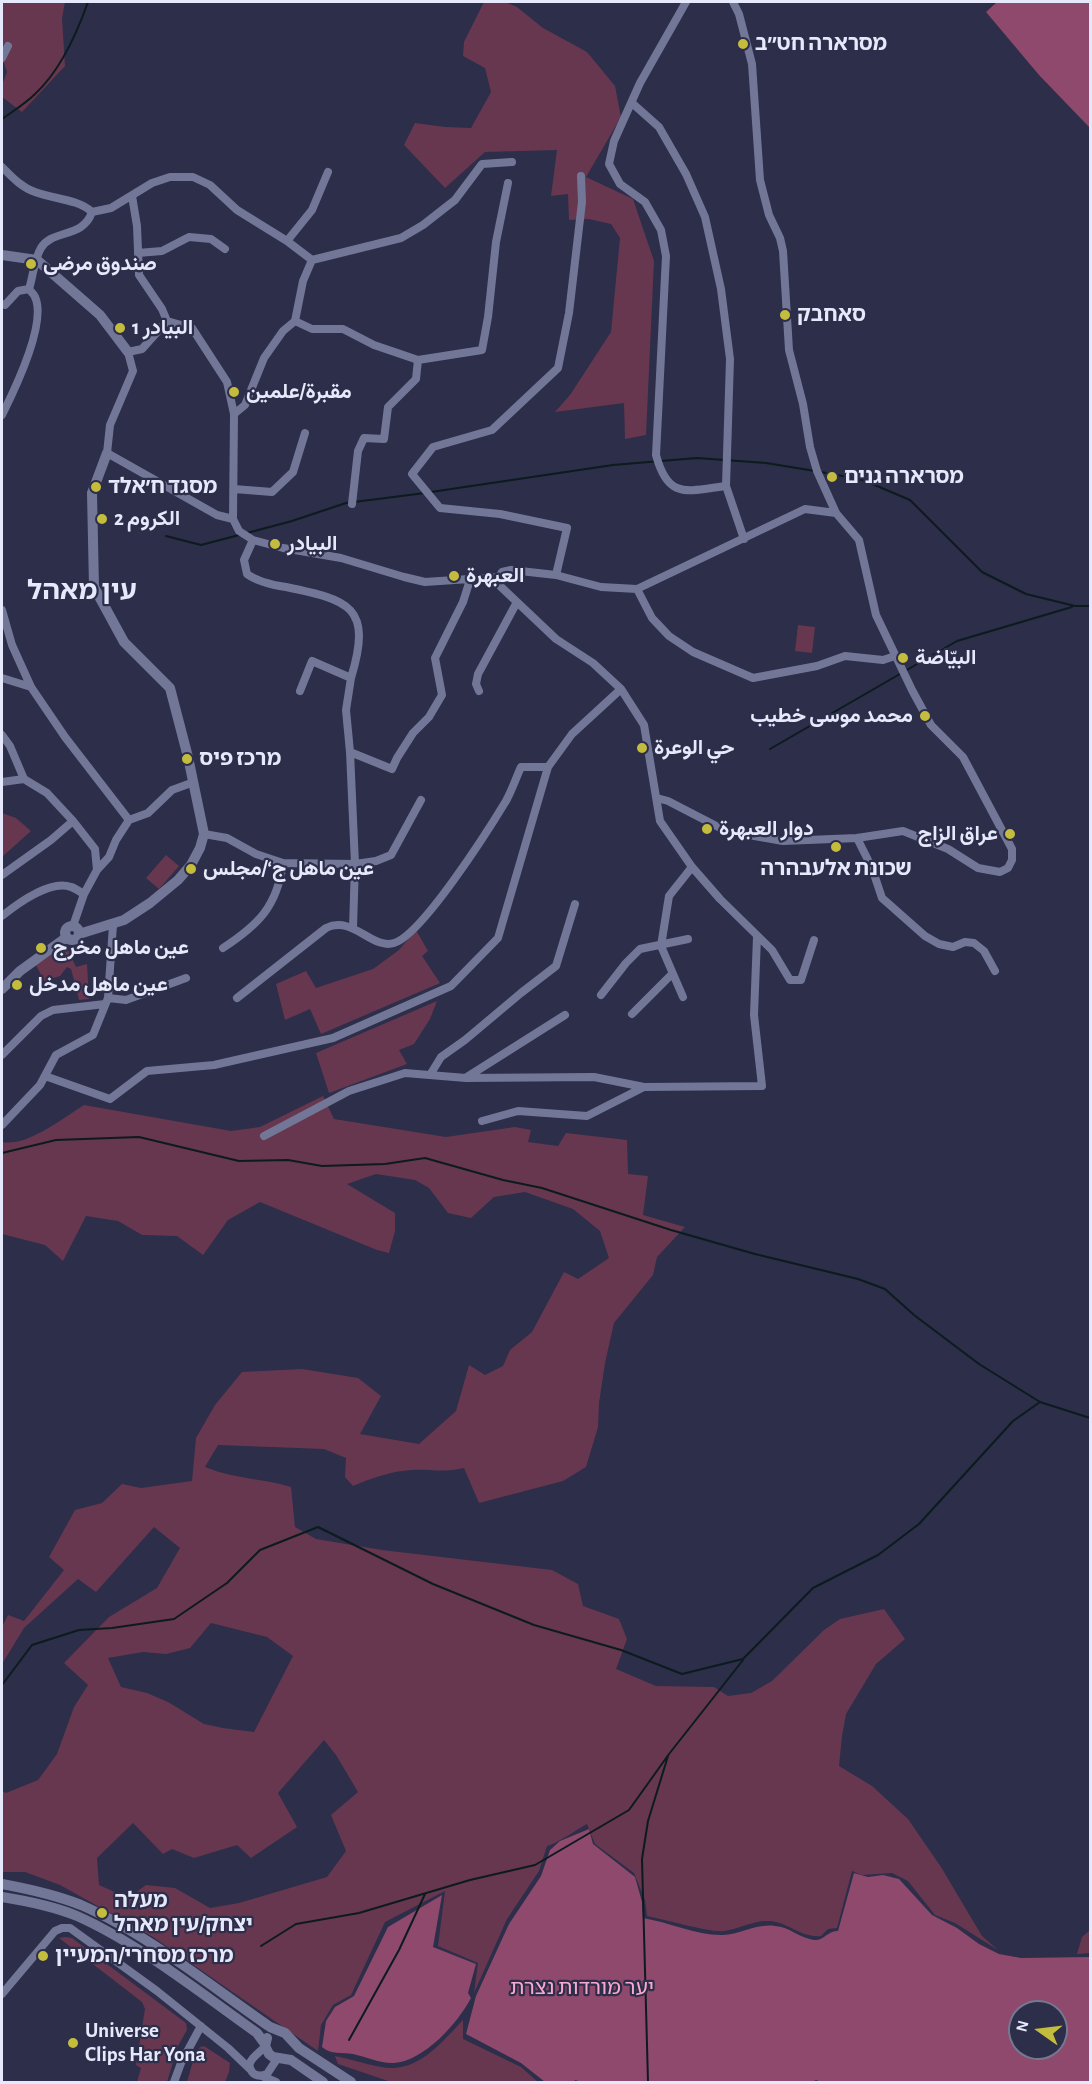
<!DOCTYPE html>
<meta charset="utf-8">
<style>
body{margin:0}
#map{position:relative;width:1092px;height:2084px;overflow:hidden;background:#2c2e4a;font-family:"Alegreya Sans",sans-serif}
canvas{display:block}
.frame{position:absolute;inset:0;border:3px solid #e6e8fb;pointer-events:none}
.north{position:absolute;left:1008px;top:2000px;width:60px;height:60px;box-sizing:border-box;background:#2c2e4a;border:2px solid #767891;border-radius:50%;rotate:284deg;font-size:16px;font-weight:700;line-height:24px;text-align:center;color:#e6e8fb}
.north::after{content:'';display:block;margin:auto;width:21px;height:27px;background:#c4bc3d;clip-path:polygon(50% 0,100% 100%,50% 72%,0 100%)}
</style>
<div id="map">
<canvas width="1092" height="2084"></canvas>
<div class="frame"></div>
<div class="north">N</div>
</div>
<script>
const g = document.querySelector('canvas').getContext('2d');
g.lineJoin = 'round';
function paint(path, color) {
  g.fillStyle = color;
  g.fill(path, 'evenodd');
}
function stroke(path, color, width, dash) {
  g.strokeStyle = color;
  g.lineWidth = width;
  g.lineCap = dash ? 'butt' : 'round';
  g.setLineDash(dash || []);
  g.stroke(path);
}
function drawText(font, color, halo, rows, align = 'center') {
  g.font = font + ' "Alegreya Sans",Vazirmatn,"Noto Sans Hebrew",sans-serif';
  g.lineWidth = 4.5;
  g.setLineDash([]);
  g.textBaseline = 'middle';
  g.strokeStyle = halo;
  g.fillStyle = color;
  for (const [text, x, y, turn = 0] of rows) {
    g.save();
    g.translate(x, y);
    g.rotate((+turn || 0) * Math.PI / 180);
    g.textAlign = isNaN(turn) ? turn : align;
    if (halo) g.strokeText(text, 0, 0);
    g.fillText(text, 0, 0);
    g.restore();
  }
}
paint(new Path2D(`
 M2 2H65L62 18 65 66 22 112 2 97V85L7 72 2 57Z
 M484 2H505L517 7 543 28 587 52 615 86 621 117 586 177 633 199 654 261 646 435 625 439 624 403 555 412 570 395 611 332 620 238 611 224 589 219 569 220 568 194 551 196 557 150 485 152 445 188 404 145 415 123 445 127 471 128 491 92 485 68 463 56 464 42Z
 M798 625 815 627 812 653 795 651Z
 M2 813 16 818 31 831 2 857Z
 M166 855 179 866 159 889 146 878Z
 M416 930 428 951 422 956 440 983 321 1034 310 1009 285 1020 276 984 306 971 316 988 373 969 399 950Z
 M67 948 76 967 87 964 89 999 79 1000 71 969 67 967 60 976 44 981 36 965 52 954Z
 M437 1001 430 1019 414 1044 399 1050 407 1064 329 1093 316 1053Z
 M323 1096 334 1119 446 1137 515 1127 531 1130 528 1142 558 1146 566 1133 627 1140 628 1174 648 1176 643 1215 685 1227 657 1257 653 1275 614 1323 605 1363 599 1403 598 1427 586 1467 563 1481 479 1503 464 1468C443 1473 432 1469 412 1470 391 1471 372 1478 353 1486L345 1477 346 1458 324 1449 218 1445 205 1467C234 1479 262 1478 291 1487L295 1527 316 1539 382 1550 552 1570 578 1584 583 1606 619 1619 627 1639 616 1669 656 1686 714 1687 728 1696 751 1693 772 1681 824 1630 840 1619 884 1609 905 1639 876 1664 846 1714 842 1736 839 1766 872 1786 908 1819 941 1867 982 1936 998 1950 955 1923 935 1915 908 1881 892 1873 862 1875 852 1871 837 1928 828 1929 821 1936C800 1938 789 1922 769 1921 754 1920 739 1929 724 1931 711 1933 663 1919 647 1916L645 1900 634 1873 595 1844 587 1824C576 1830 558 1843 547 1846L539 1871 507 1919 474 1993 478 1963 438 1946 445 1891 385 1922 351 1995 333 2005 321 2025 318 2051 153 1937 60 1885 25 1872H2V1791L6 1793 38 1780 57 1754 74 1707 88 1685 64 1663 109 1617 157 1588 180 1548 154 1527 96 1592 78 1579 24 1628 2 1664V1627L8 1615 24 1621 64 1570 49 1557 75 1510 102 1503 122 1484 141 1488 192 1481 196 1438 215 1405 242 1372 302 1369 358 1378 381 1396 360 1434 419 1444 456 1411 469 1365 485 1375 503 1366 510 1350 532 1332 564 1272 578 1279 609 1258 600 1231 573 1209 525 1192 494 1197 471 1218 448 1213 429 1188 415 1180 376 1174 347 1184 395 1213V1231L389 1253 377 1250 260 1202 228 1220 203 1255 177 1236 142 1235 118 1221 86 1216 63 1261 45 1245 2 1234V1142C27 1147 63 1118 84 1105L231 1131 260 1127ZM211 1623 267 1637 293 1656 254 1732 223 1728 204 1724 168 1702 147 1693 121 1687 108 1658 143 1652 166 1654 190 1648ZM324 1740 336 1755 358 1792 331 1815 346 1851 327 1877 239 1903 210 1908 175 1888 146 1885 128 1898 99 1885 97 1858 133 1823 163 1854 172 1849 194 1858 237 1845 251 1858 297 1827 278 1793Z
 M1090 1930V1953L1077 1954 1082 1937Z
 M65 1937 72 1938 186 2023 187 2030 178 2046 167 2082H137L141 2068 136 2065 145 2009 142 2002 59 1938Z
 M463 2020V2039L521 2067 538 2082H391L338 2064 335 2056C350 2059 365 2064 381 2067 417 2074 440 2044 463 2020Z
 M204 2046 230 2063 229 2072 225 2082H187L195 2054 200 2047Z`), '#67374f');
paint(new Path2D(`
 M997 2H1090V128L1039 75 986 12Z
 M589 1829 593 1844 635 1877 642 1902 643 1918C668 1922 696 1935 721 1935 738 1936 755 1923 775 1926 790 1927 799 1938 814 1940 824 1941 828 1930 838 1931L854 1873 868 1877 883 1875 899 1879 932 1915 957 1928 979 1944 999 1954 1021 1958 1090 1957V2082H821L816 2080 812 2082H582L575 2080 574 2082H545L521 2063 466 2034 476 1996 509 1924 541 1876 550 1850 560 1841ZM1020 2012H1056V2048H1020Z
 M442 1895 433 1947 476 1964 468 1993 471 1998C458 2023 424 2061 394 2063 382 2064 366 2057 353 2054 342 2052 331 2055 322 2047L326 2021 335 2007 354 1996 388 1927Z`), '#8e496d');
stroke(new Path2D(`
 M2 119C13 111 25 104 35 94 60 71 77 33 88 2
 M821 472 863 480 910 500 982 572 1026 594 1075 606H1090
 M431 492 613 465 697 458 766 463 815 471
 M247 533 292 521 346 503 425 493
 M166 536 201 545 239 535
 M770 749 957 641 1072 607
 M2 1153 56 1140 139 1137 239 1161 288 1160 322 1166 385 1164 425 1158 503 1180 542 1188 671 1230 755 1254 858 1279 885 1289 914 1315 979 1364 1040 1402 1090 1418
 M2 1685 32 1645 79 1630 112 1628 174 1619 227 1583 260 1550 318 1527 433 1584 534 1625 621 1650 682 1674 743 1659 813 1588 878 1555 919 1524 1013 1421 1040 1402
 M261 1946 296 1924 359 1913 470 1880 535 1865 629 1810 669 1754 743 1660
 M349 2040 399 1950 425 1894
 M648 2082 642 1859 648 1821 668 1756`), '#0c1b1d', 2);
stroke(new Path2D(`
 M686 2 640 83 614 141 609 164 620 184 645 202 661 230 666 256 656 455C668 500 687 491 726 486
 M2 58 8 46
 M632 103 659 127 686 174 705 217 721 289 730 359 726 486 744 539
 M2 167C12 177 21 187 35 192 53 199 78 199 92 212L111 208 152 183 170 177H193L210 185 237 210 287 241 312 260 401 238 423 225 455 200 482 164 512 162
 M132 196 137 226 139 275 162 309 167 321
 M287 241 312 210 328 172
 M138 253 162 251 189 237 211 239 225 249
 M312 260 303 281 295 321 312 329H343L374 345 418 360 482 350 488 317 496 242 508 183
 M2 304 5 305 18 291 29 289C33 277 34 259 41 248 52 229 83 239 92 212
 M234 414 245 405 264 358 283 331 295 321
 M2 415C14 391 47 323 35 297 34 294 31 292 29 289
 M234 489 272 492 293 472 305 433
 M352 504 358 451 364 438 384 439 388 407 416 379 418 360
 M233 519 234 414 227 382 192 328 167 321 142 349 128 352 133 371 110 425 107 453 217 515 233 519 239 531 253 540 283 548 341 558 404 577 425 582 499 577 502 572 511 570 556 575 601 587 637 589 805 509 836 513
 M253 540 244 560 247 574C258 582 272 585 286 587 349 600 373 606 351 678L312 661 300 691
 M556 575 567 528 500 514 440 508 412 474 433 447 492 430 558 368 569 313 582 202 581 176
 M499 577V585L556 639 593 663 621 689 644 725 660 821 692 867 720 899 772 950 790 980H801L814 940
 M637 589 652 618 669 636 693 652 753 678 817 666 845 656 883 660 895 656
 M2 610 12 645 31 687 65 737 129 820
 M2 678 31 687
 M351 678 346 710 350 752 392 769 397 758 413 733 429 717 442 695 435 658 463 602 470 580
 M479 691 476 684 478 674 517 602
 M2 735 10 746 24 779
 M350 752 355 864 353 928
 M2 782 24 779 47 793 73 821 95 849 97 870 84 894 73 926
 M657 798 668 801 726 831 783 841 857 838 903 831 948 849 978 868 1000 872 1008 868 1012 860V849L963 757 931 725 912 690 876 615 859 540 836 513 817 471 810 447 803 404 789 350 783 251 780 238 769 215 760 180 752 64 739 14 733 2
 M204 834 227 838 256 854 283 863 355 864 376 861 391 855 421 800
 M857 838 872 868 882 898 925 936 939 944 953 947 965 942 974 943 984 951 995 971
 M97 870 109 857 116 840 129 820 148 813 172 790 194 782
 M2 875 51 840 73 821
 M2 916C17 904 51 879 71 887 75 888 80 892 84 894
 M223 948C258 925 277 907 283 863
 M601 995 626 963 640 949 688 939
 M683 997 661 946 669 896 692 867
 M108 998 126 1000 186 978
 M237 998 326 928C353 915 372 950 394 943 422 935 489 829 506 801 512 790 516 778 521 767H548
 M632 1014 672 974
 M2 1055 41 1016 53 1010 105 1004
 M430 1075 441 1057 465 1040 521 993 556 966 575 904
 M45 1076 110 1099 147 1071 214 1065 333 1038 451 986 498 938 548 767 572 734 621 689
 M467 1077 565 1015
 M482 1121 518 1111 587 1116 644 1087 762 1086 754 1015 757 937
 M2 1125 40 1085 56 1055 93 1035 108 998 113 925
 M264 1136 349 1091 405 1073 466 1078 594 1077 644 1087
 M2 1994 55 1931 62 1928H70L157 1991 228 2048 251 2070
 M265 2046C261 2053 243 2061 252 2072 256 2077 262 2076 267 2074L277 2059
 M262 2076 276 2082
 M174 2082 181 2063 201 2026`), '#737797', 8);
stroke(new Path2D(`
 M2 255 37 260 100 315 128 352
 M65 933a7 7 0 1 1 14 0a7 7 0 1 1-14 0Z
 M79 934 124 920 150 903 178 880 191 865 200 848 204 834 188 757 170 688 124 642 94 587 92 493 107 453
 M2 989 20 971 67 937
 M2 1884C29 1889 56 1895 81 1905 146 1933 212 1987 270 2027L285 2033 299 2048 351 2082
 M2 1897C27 1901 53 1906 77 1916 138 1943 202 1994 257 2033L265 2044
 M267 2038 265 2046 269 2054 273 2057 291 2060 323 2082`), '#737797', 10);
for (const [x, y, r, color] of [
 [743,44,6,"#c4bc3d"],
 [31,264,6,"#c4bc3d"],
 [785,315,6,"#c4bc3d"],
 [120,328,6,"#c4bc3d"],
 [234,392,6,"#c4bc3d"],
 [832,477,6,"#c4bc3d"],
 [96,487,6,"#c4bc3d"],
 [102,519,6,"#c4bc3d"],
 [275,544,6,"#c4bc3d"],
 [454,576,6,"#c4bc3d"],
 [903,658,6,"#c4bc3d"],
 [925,716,6,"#c4bc3d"],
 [642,748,6,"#c4bc3d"],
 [187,759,6,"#c4bc3d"],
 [707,829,6,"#c4bc3d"],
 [1010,834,6,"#c4bc3d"],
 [836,847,6,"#c4bc3d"],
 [191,869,6,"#c4bc3d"],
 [41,948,6,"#c4bc3d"],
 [17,985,6,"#c4bc3d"],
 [102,1913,6,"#c4bc3d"],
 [43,1956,6,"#c4bc3d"],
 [73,2043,6,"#c4bc3d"]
]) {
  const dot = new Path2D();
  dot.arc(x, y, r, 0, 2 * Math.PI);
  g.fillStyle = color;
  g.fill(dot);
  stroke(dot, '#2c2e4a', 2);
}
drawText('bold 21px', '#e6e8fb', '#2c2e4a', [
 ["מסרארה חט״ב",755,44],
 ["صندوق مرضى",43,264],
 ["סאחבק",797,315],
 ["البيادر 1",132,328],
 ["مقبرة/علمين",246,392],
 ["מסרארה גנים",844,477],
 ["מסגד ח׳אלד",108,487],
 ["الكروم 2",114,519],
 ["البيادر",287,544],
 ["العبهرة",466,576],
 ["البيّاضة",915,658],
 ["محمد موسى خطيب",913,716,"right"],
 ["حي الوعرة",654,748],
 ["מרכז פיס",199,759],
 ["دوار العبهرة",719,829],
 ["عراق الزاج",998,834,"right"],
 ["عين ماهل ج‘/مجلس",203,869],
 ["שכונת אלעבהרה",836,869,"center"],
 ["عين ماهل مخرج",53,948],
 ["عين ماهل مدخل",29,985],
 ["מעלה",114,1901],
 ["יצחק/עין מאהל",114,1925],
 ["מרכז מסחרי/המעיין",55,1956],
 ["Universe",85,2031],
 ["Clips Har Yona",85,2055]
], 'left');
drawText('21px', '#faa8cf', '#2c2e4a', [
 ["יער מורדות נצרת",582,1988]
]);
drawText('bold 27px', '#e6e8fb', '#2c2e4a', [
 ["עין מאהל",82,591]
]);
</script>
